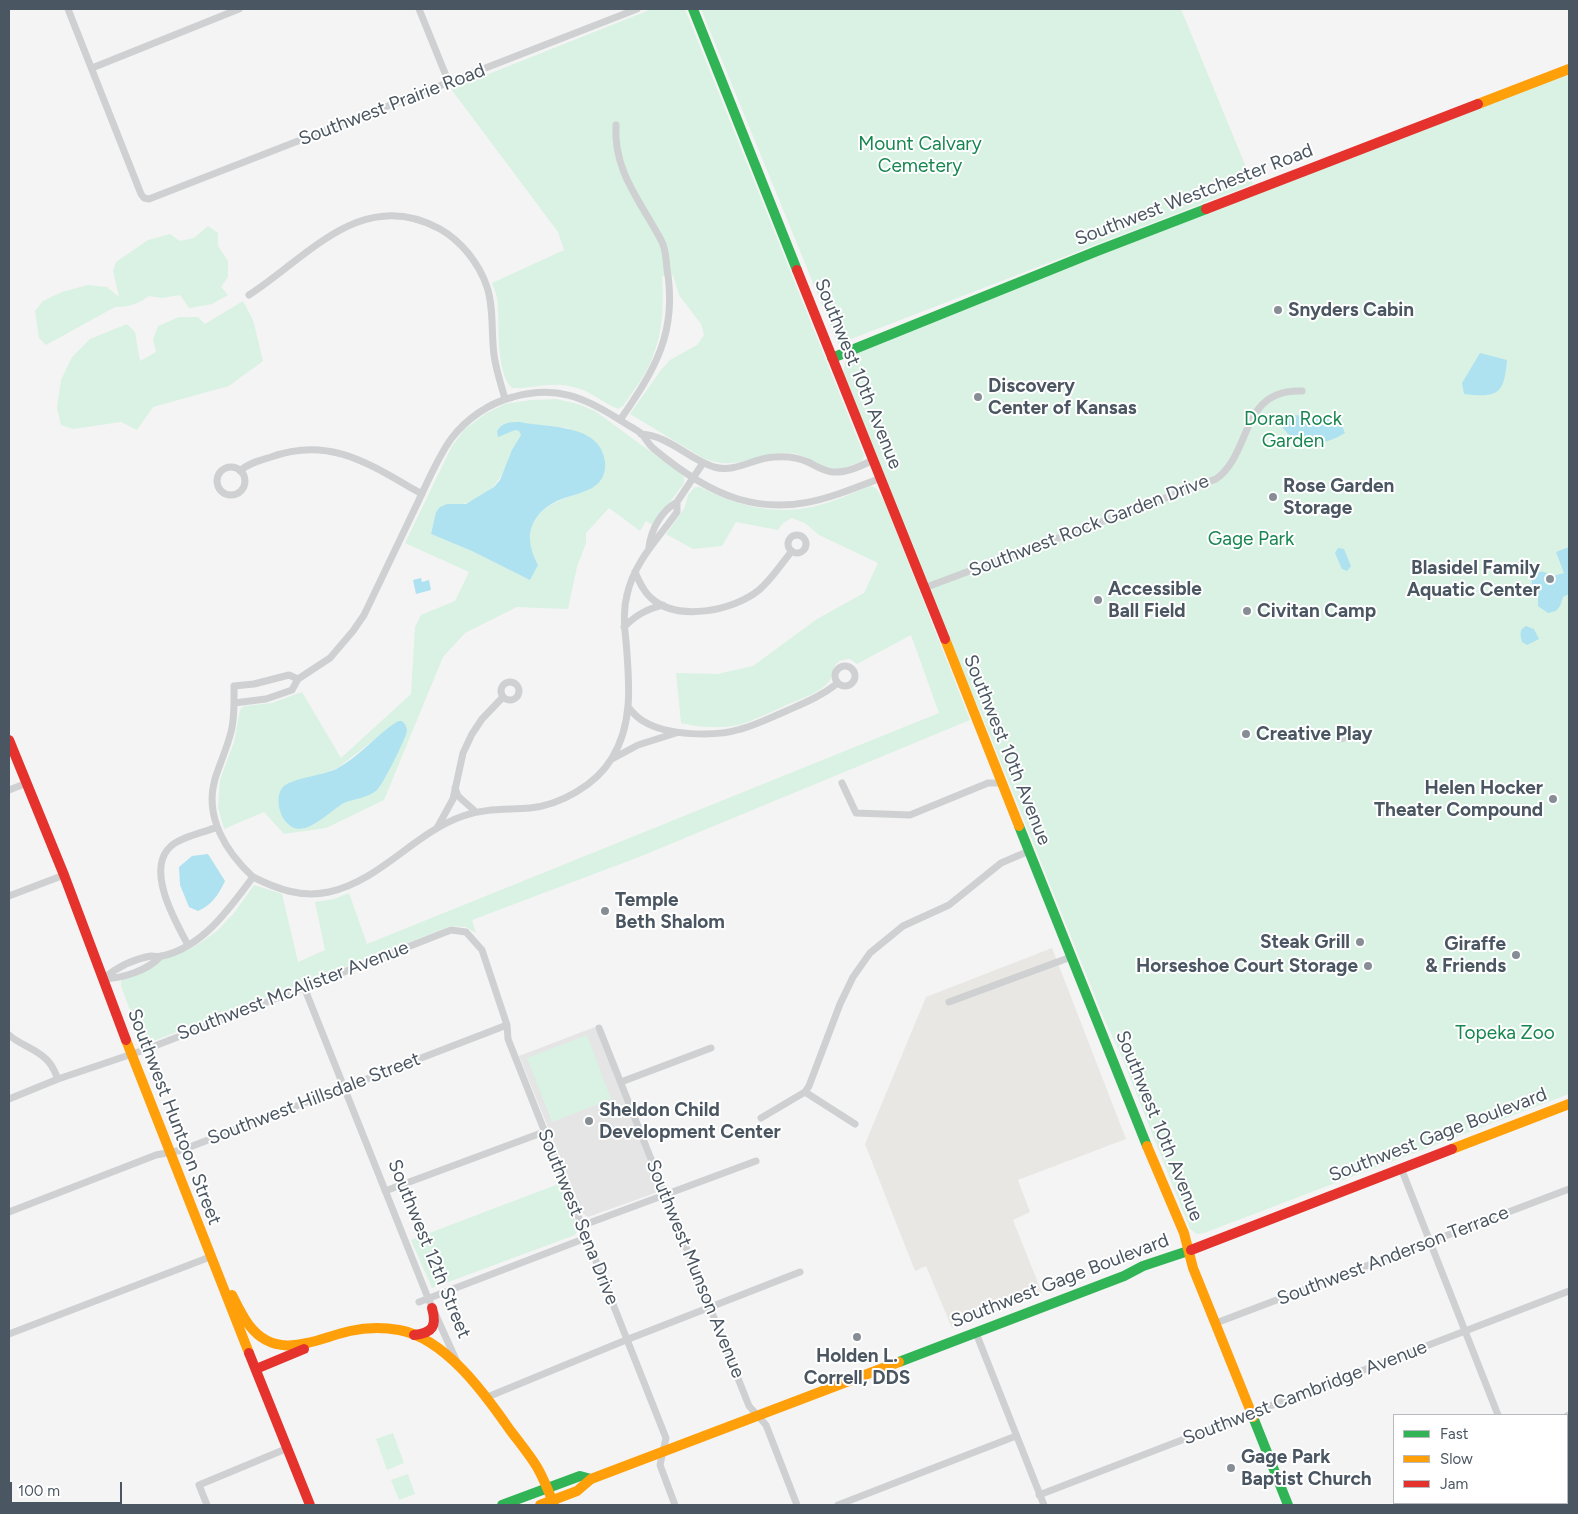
<!DOCTYPE html>
<style>
body{margin:0}
#map{position:relative;width:1578px;height:1514px;overflow:hidden;background:#f4f4f4;font-family:Figtree,sans-serif}
canvas{display:block}
.frame{position:absolute;inset:0;border:10px solid #4a5661;pointer-events:none}
.legend{position:absolute;left:1393px;top:1414px;width:175px;height:90px;box-sizing:border-box;background:#fff;border:1px solid #b7bbc0;margin:0;padding:6px 9px;list-style:none;font-size:15px;color:#4a5661}
.legend li{display:flex;align-items:center;gap:10px;height:25px}
.legend b{width:25px;border:1px solid #b7bbc0}
.scale{position:absolute;left:10px;top:1482px;width:112px;height:22px;box-sizing:border-box;border:2px solid #4a5661;border-top:0;padding-left:6px;font-size:15px;line-height:18px;white-space:nowrap;color:#4a5661;-webkit-text-stroke:4px #fff;paint-order:stroke}
</style>
<div id="map">
<canvas width="1578" height="1514"></canvas>
<div class="frame"></div>
<ul class="legend">
<li><b style="height:6px;background:#30b455"></b>Fast</li>
<li><b style="height:6px;background:#ff9f0a"></b>Slow</li>
<li><b style="height:6px;background:#e5322d"></b>Jam</li>
</ul>
<div class="scale">100 m</div>
</div>
<script>
const g = document.querySelector('canvas').getContext('2d');
g.lineJoin = 'round';
function paint(path, color) {
  g.fillStyle = color;
  g.fill(path, 'evenodd');
}
function stroke(path, color, width, dash) {
  g.strokeStyle = color;
  g.lineWidth = width;
  g.lineCap = dash ? 'butt' : 'round';
  g.setLineDash(dash || []);
  g.stroke(path);
}
function drawText(font, color, halo, rows, align = 'center') {
  g.font = font + ' Figtree,sans-serif';
  g.lineWidth = 4;
  g.setLineDash([]);
  g.textBaseline = 'middle';
  g.strokeStyle = halo;
  g.fillStyle = color;
  for (const [text, x, y, turn = 0] of rows) {
    g.save();
    g.translate(x, y);
    g.rotate((+turn || 0) * Math.PI / 180);
    g.textAlign = isNaN(turn) ? turn : align;
    if (halo) g.strokeText(text, 0, 0);
    g.fillText(text, 0, 0);
    g.restore();
  }
}
paint(new Path2D(`
 M1052 948 1126 1139 1018 1180 1030 1212 1013 1220 1042 1293 952 1328 926 1266 915 1271 865 1144 926 997Z`), '#e8e7e3');
paint(new Path2D(`
 M595 1027 659 1187V1191L655 1193 588 1217 583 1214 519 1056Z`), '#e6e5e6');
paint(new Path2D(`
 M652 9H685L864 455 862 461C856 463 850 466 844 468 825 473 808 453 789 453 754 451 739 473 703 458L630 414 661 370 670 360 697 345 704 335 701 324 679 295 673 275 662 276C664 303 663 331 653 356 647 374 633 391 623 406L618 409C603 403 590 390 573 387 551 381 532 389 512 388 495 373 500 320 497 298 496 293 494 288 492 283L564 250 558 232 451 89Z
 M701 9H1181L1253 184 838 344Z
 M1569 73V1094L1204 1233 1197 1234 1190 1229 1121 1055 1105 1021 980 711 967 684 843 374 845 361 855 353 1169 228Z
 M208 226 218 233V246L228 261V277L221 287 228 295 212 304 189 308 180 295 162 298 149 296C138 304 129 307 115 307L46 345 39 338 35 311 43 301 62 292 88 285 107 287 119 297 113 271 116 262 148 240 170 234 180 241 194 238Z
 M243 301 253 320 263 361 229 386 153 407 137 430 121 422 73 429 61 425 57 408 61 380 72 357 90 339 127 324 135 332 140 361 156 352 153 340 158 326 179 317H198L205 324Z
 M556 399 578 404 595 411 680 473 684 477V483L653 525 646 521 640 531 609 508 586 533V543L577 567 568 609 517 607 465 633 443 657 384 800 326 828 284 834 264 812 224 829 218 807 220 780 234 742 240 710 244 706 272 703 302 692 341 758 411 694 415 627 421 615 455 601 469 572 405 543 452 446 465 429 485 414 505 404 531 400ZM520 422 535 425 569 428 581 493C558 500 530 510 529 539 529 548 534 557 538 565L472 551 431 534 440 507C450 503 459 506 467 503 504 491 504 463 521 435L520 431 515 430ZM398 721H402L376 791C365 796 353 798 342 804 324 814 308 839 287 823L293 782 326 773 339 767Z
 M870 486 876 488 885 503 970 720 639 857 472 920 476 933 466 927 451 926 156 1040 147 1041 141 1040 121 986V981L124 978 156 965 163 959 188 950 200 943 217 931 234 913 254 885 282 894 298 962 325 950 315 902 334 899 349 893 367 944 939 713 911 635 857 664 850 659C827 660 838 674 827 684 818 693 801 699 789 704 774 710 758 719 742 724 723 729 700 728 681 723L676 673 717 674 753 666 817 619 864 593 878 563 819 535 805 523 792 518 783 523 778 530 736 522 722 546 693 549 666 534 684 509 688 495 695 487H700C737 506 774 516 816 506 834 502 852 493 870 486Z
 M587 1035 611 1099 552 1122 527 1058Z
 M561 1183 578 1229 575 1235 432 1288 411 1240Z
 M393 1433 404 1463 387 1470 376 1439Z
 M408 1474 415 1494 399 1500 391 1480Z`), '#d9f2e3');
paint(new Path2D(`
 M1480 353 1507 360C1504 394 1499 398 1464 394L1462 383Z
 M1292 415 1324 417 1340 421 1345 433C1321 447 1297 450 1280 424L1287 417Z
 M520 422C547 428 601 423 605 462 606 473 602 482 592 488 581 494 568 496 557 501 542 508 529 522 530 539 530 548 534 557 538 565L530 580 472 551 431 534 436 512 440 507 447 504H466L494 487 500 480 512 450 521 435 519 431 515 430 498 437 497 431C503 422 509 422 520 422Z
 M1569 547V594L1563 597 1560 606 1556 611 1548 613 1538 606V595C1532 588 1530 583 1533 574 1541 570 1546 572 1553 576L1564 573 1556 552Z
 M1338 548 1344 549 1351 566 1347 571 1342 569 1335 553Z
 M421 578 422 582 429 580 431 590 416 594 413 580Z
 M1526 626 1534 629 1539 639 1527 645 1522 642C1520 634 1519 630 1526 626Z
 M398 721H402C405 724 407 727 407 731 406 738 382 787 376 791 367 798 353 799 344 803 329 811 305 840 288 824 279 816 274 795 284 786 296 777 323 776 338 768 360 756 377 734 398 721Z
 M208 854 225 881C219 894 211 906 198 911L189 907 180 885 179 867 192 856Z`), '#aee2f0');
stroke(new Path2D(`
 M68 9 141 194 144 198 149 199 637 9
 M419 9 449 83
 M92 68 239 9
 M616 125C613 171 641 202 661 240 666 248 666 260 667 269 678 333 654 371 620 420
 M249 295C308 257 362 186 440 229 461 241 479 263 487 287 494 308 491 332 494 355 496 370 501 384 505 399
 M641 434C670 436 688 459 714 467 736 473 753 458 774 457 785 456 797 457 808 462 816 466 823 471 833 472 847 473 861 466 873 460
 M217 481a14 14 0 1 1 28 0a14 14 0 1 1-28 0Z
 M240 471C248 463 261 460 271 457 331 435 372 466 422 494
 M788 544a9 9 0 1 1 18 0a9 9 0 1 1-18 0Z
 M649 547C651 530 661 511 677 502
 M635 572C639 581 643 591 651 598 678 622 733 611 759 590 772 579 781 564 792 551
 M924 588 1216 479C1252 454 1240 388 1302 391
 M624 627C636 615 647 609 663 605
 M835 676a10 10 0 1 1 20 0a10 10 0 1 1-20 0Z
 M501 691a9 9 0 1 1 18 0a9 9 0 1 1-18 0Z
 M234 703 266 699 292 690 298 679 330 658 353 631 364 615C382 578 400 540 418 502 428 481 438 457 451 439 466 419 489 403 513 397 556 385 584 397 620 420 627 425 636 429 642 434 646 439 649 445 654 449 678 469 708 490 738 499 792 515 831 497 881 478
 M629 708C633 713 638 718 643 721 667 736 715 737 741 729 756 725 770 718 784 712 804 703 820 697 838 683
 M1339 739 1357 735
 M612 759 638 745 676 733
 M842 783 856 813 910 815 988 783H1001
 M455 788 458 796 476 812
 M9 790 27 783
 M437 828 453 799 463 753 472 734 482 719 503 697
 M253 877C226 852 204 817 215 779 220 763 227 748 231 732 235 717 234 701 234 686L254 684 289 675 298 679
 M9 896 64 875
 M188 945C175 921 145 869 171 846 183 836 203 833 217 827
 M103 979C116 968 133 959 151 956 154 956 158 957 162 956 203 947 229 909 253 877 277 889 301 898 329 892 380 881 414 833 463 816 485 808 507 810 530 808 560 805 596 785 612 758 634 722 629 681 626 641 624 626 623 610 627 595 634 562 658 539 677 512V502L703 463
 M103 979C123 978 147 971 161 956
 M304 987 428 1298 457 1362
 M949 1002 1071 957
 M599 1028 749 1406 766 1425 797 1505
 M9 1035C20 1045 35 1048 46 1059 52 1064 55 1072 58 1079
 M621 1082 711 1048
 M805 1092 855 1124
 M9 1099 58 1079 147 1049 451 930 466 932 482 950 507 1025 508 1039 666 1438 660 1465 675 1505
 M761 1118 805 1092 809 1086 840 1004 853 977 870 953 903 926 949 905 1001 863 1029 851
 M1401 1168 1498 1415
 M385 1191 544 1132
 M9 1212 156 1155 182 1150 507 1025
 M581 1226 756 1161
 M419 1302 586 1238
 M1216 1323 1569 1189
 M976 1333 1044 1505
 M9 1334 210 1257
 M485 1398 626 1340 800 1272
 M1567 1416 1569 1415
 M1039 1495 1569 1291
 M1532 1503 1533 1505
 M207 1505 199 1485 288 1448
 M838 1505 1016 1436`), '#ced0d2', 7);
stroke(new Path2D(`
 M693 9 797 270
 M832 358 1097 251 1206 209
 M1019 826 1147 1146
 M899 1362 1124 1276 1143 1266 1191 1250
 M1253 1417 1288 1505
 M502 1505 580 1476 591 1479`), '#30b455', 10);
stroke(new Path2D(`
 M1478 104 1569 69
 M945 639 1019 826
 M126 1040 249 1353
 M1147 1146 1184 1233 1193 1268 1253 1417
 M1452 1149 1569 1104
 M232 1295C237 1305 242 1316 249 1325 277 1362 315 1339 350 1331 367 1327 383 1327 399 1330 445 1338 485 1394 510 1430 519 1442 529 1454 537 1467 544 1479 549 1492 554 1505
 M540 1505 577 1491 591 1479 899 1362`), '#ff9f0a', 10);
stroke(new Path2D(`
 M1206 209 1478 104
 M797 270 945 639
 M9 740 64 875 126 1040
 M1191 1250 1452 1149
 M414 1335C433 1333 437 1326 432 1308
 M249 1353 310 1505
 M256 1369 304 1349`), '#e5322d', 10);
for (const [x, y, r, color] of [
 [1278,310,5,"#868d94"],
 [978,397,5,"#868d94"],
 [1273,497,5,"#868d94"],
 [1550,579,5,"#868d94"],
 [1098,600,5,"#868d94"],
 [1247,611,5,"#868d94"],
 [1246,734,5,"#868d94"],
 [1553,799,5,"#868d94"],
 [605,911,5,"#868d94"],
 [1360,942,5,"#868d94"],
 [1516,955,5,"#868d94"],
 [1368,966,5,"#868d94"],
 [589,1121,5,"#868d94"],
 [857,1337,5,"#868d94"],
 [1231,1468,5,"#868d94"]
]) {
  const dot = new Path2D();
  dot.arc(x, y, r, 0, 2 * Math.PI);
  g.fillStyle = color;
  g.fill(dot);
  stroke(dot, '#fff', 2);
}
drawText('19px', '#4a5661', '#fff', [
 ["Southwest Prairie Road",392,105,-21],
 ["Southwest Westchester Road",1194,195,-21],
 ["Southwest 10th Avenue",858,374,68],
 ["Southwest Rock Garden Drive",1089,526,-21],
 ["Southwest 10th Avenue",1007,750,68],
 ["Southwest McAlister Avenue",293,991,-21],
 ["Southwest Hillsdale Street",314,1099,-21],
 ["Southwest Huntoon Street",174,1117,69],
 ["Southwest 10th Avenue",1159,1126,68],
 ["Southwest Gage Boulevard",1438,1135,-21],
 ["Southwest Sena Drive",578,1217,68],
 ["Southwest 12th Street",429,1249,68],
 ["Southwest Anderson Terrace",1393,1256,-21],
 ["Southwest Munson Avenue",695,1269,68],
 ["Southwest Gage Boulevard",1060,1281,-21],
 ["Southwest Cambridge Avenue",1305,1393,-21]
]);
drawText('19px', '#17864f', '#fff', [
 ["Mount Calvary",920,144],
 ["Cemetery",920,166],
 ["Doran Rock",1293,419],
 ["Garden",1293,441],
 ["Gage Park",1251,539],
 ["Topeka Zoo",1505,1033]
]);
drawText('bold 19px', '#4a5661', '#fff', [
 ["Snyders Cabin",1288,310],
 ["Discovery",988,386],
 ["Center of Kansas",988,408],
 ["Rose Garden",1283,486],
 ["Storage",1283,508],
 ["Blasidel Family",1540,568,"right"],
 ["Aquatic Center",1540,590,"right"],
 ["Accessible",1108,589],
 ["Ball Field",1108,611],
 ["Civitan Camp",1257,611],
 ["Creative Play",1256,734],
 ["Helen Hocker",1543,788,"right"],
 ["Theater Compound",1543,810,"right"],
 ["Temple",615,900],
 ["Beth Shalom",615,922],
 ["Steak Grill",1350,942,"right"],
 ["Giraffe",1506,944,"right"],
 ["& Friends",1506,966,"right"],
 ["Horseshoe Court Storage",1358,966,"right"],
 ["Sheldon Child",599,1110],
 ["Development Center",599,1132],
 ["Holden L.",857,1356,"center"],
 ["Correll, DDS",857,1378,"center"],
 ["Gage Park",1241,1457],
 ["Baptist Church",1241,1479]
], 'left');
</script>
